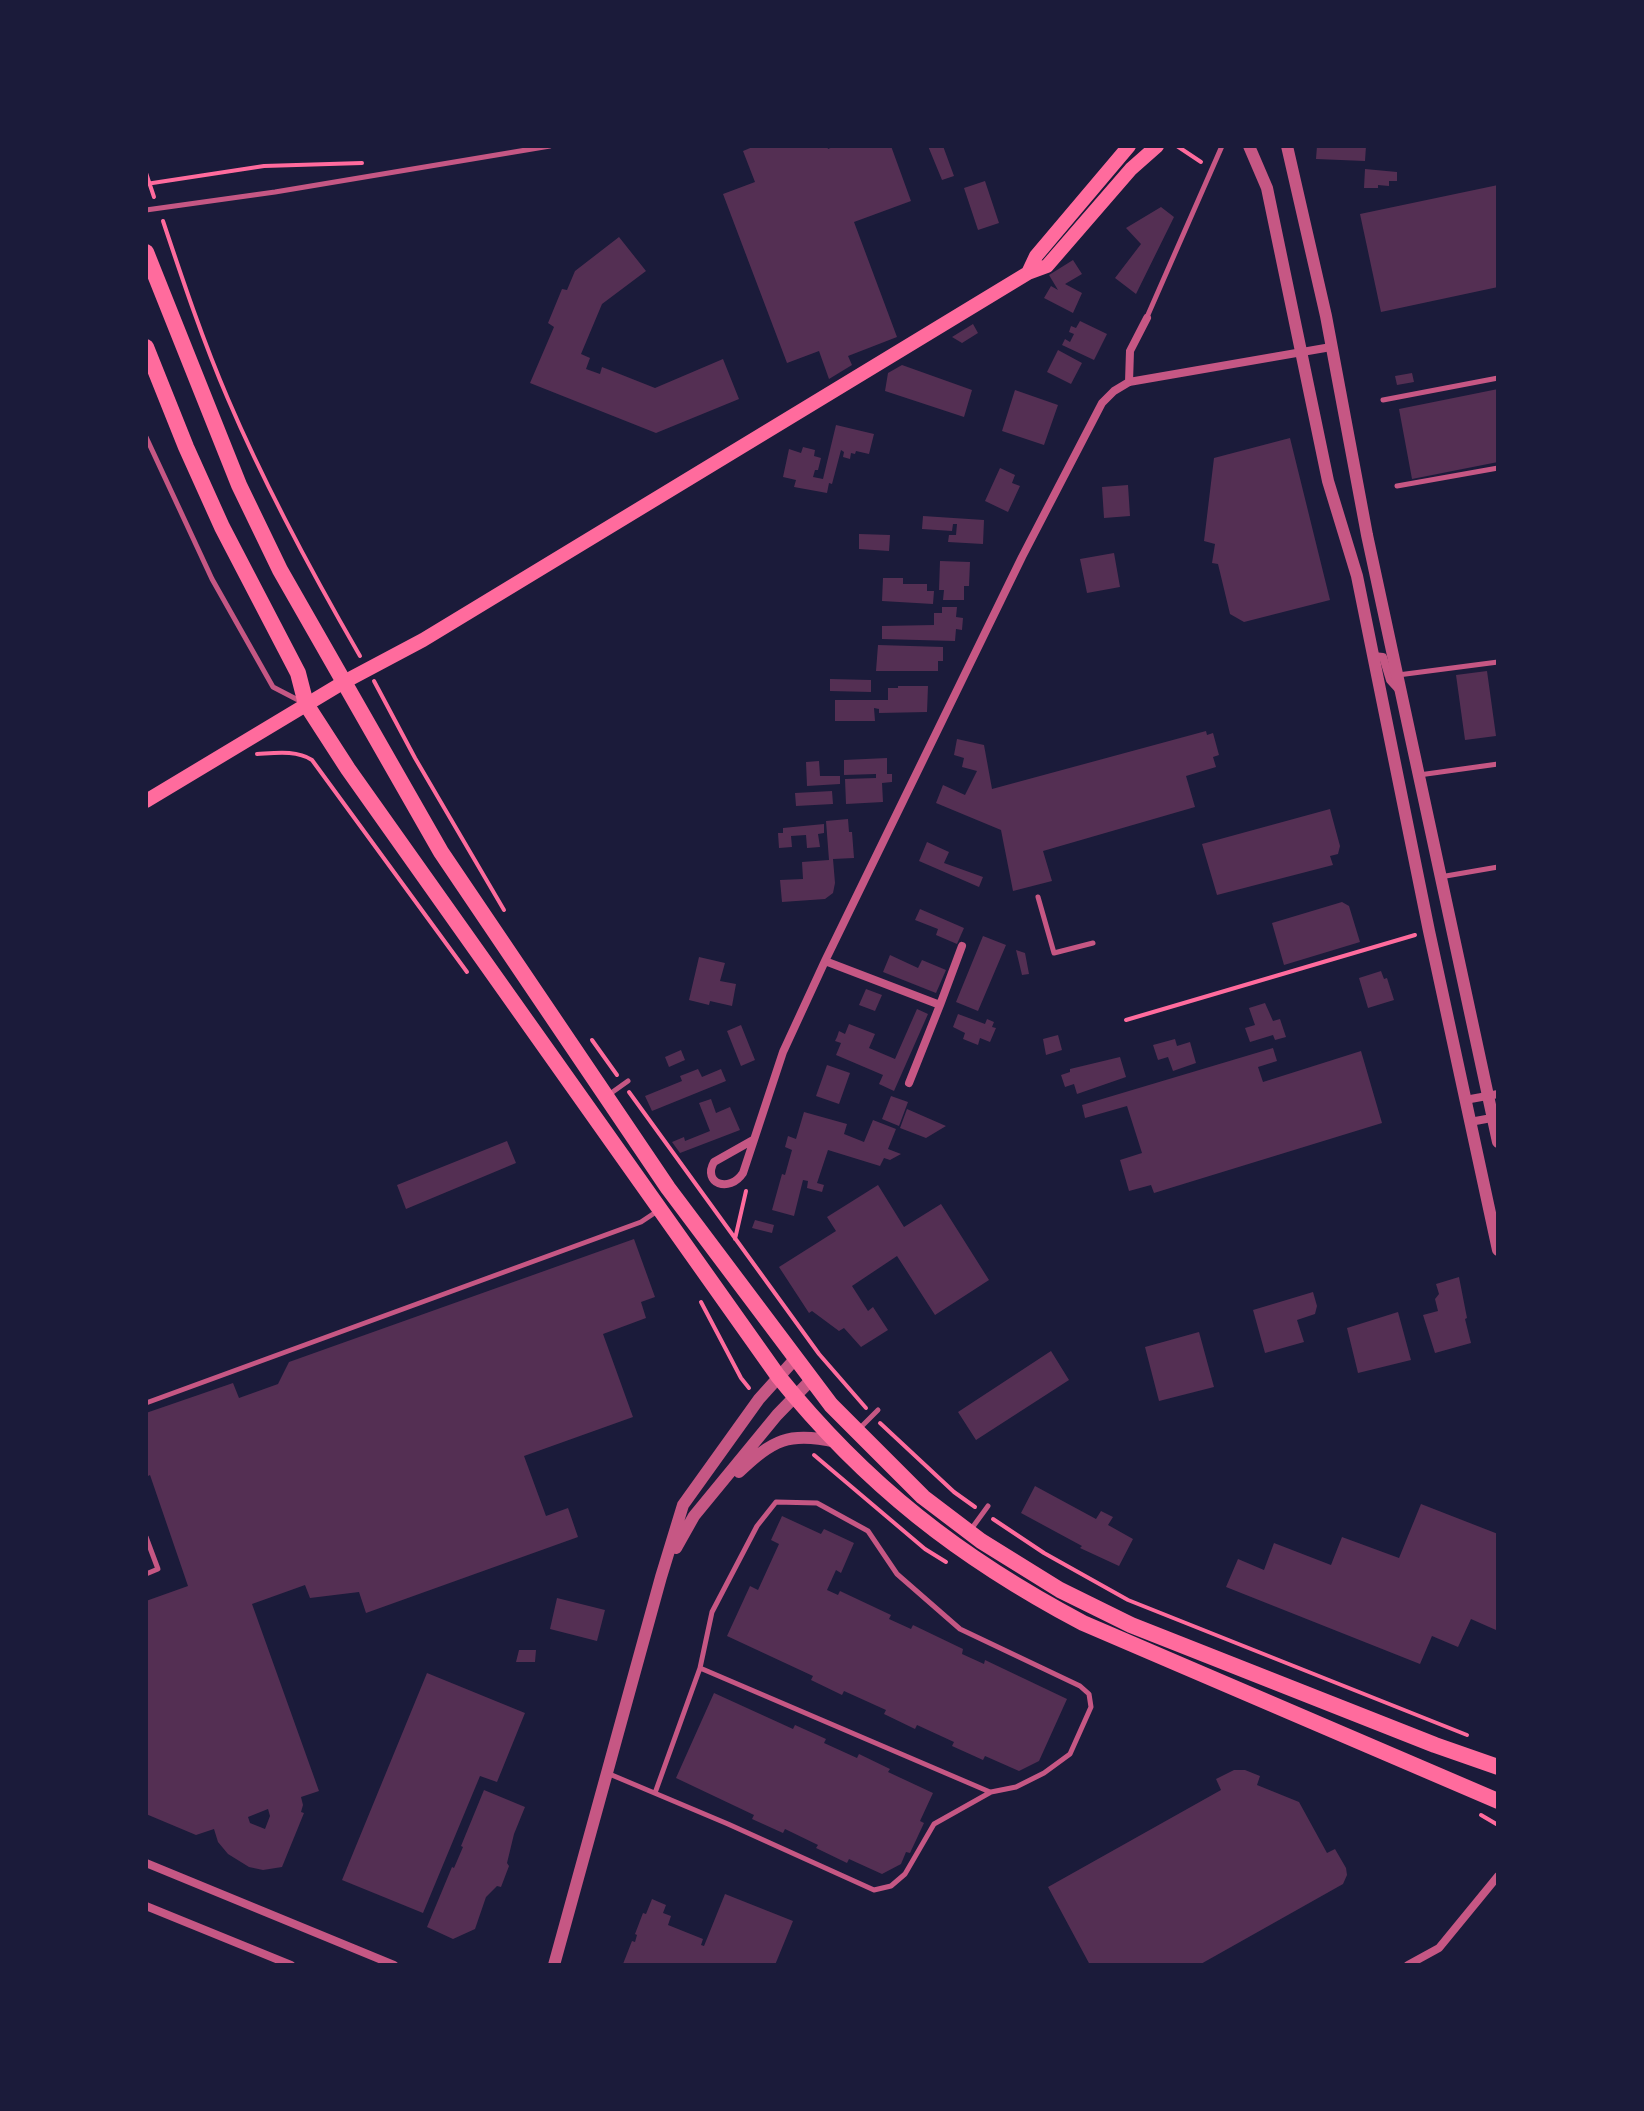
<!DOCTYPE html>
<style>
body{margin:0}
#map{position:relative;width:1644px;height:2111px;overflow:hidden;background:#1b1b3a;font-family:Poppins,sans-serif}
canvas{display:block}
.frame{position:absolute;inset:0;border:148px solid #1b1b3a;pointer-events:none}
</style>
<div id="map">
<canvas width="1644" height="2111"></canvas>
<div class="frame"></div>
</div>
<script>
const g = document.querySelector('canvas').getContext('2d');
g.lineJoin = 'round';
function paint(path, color) {
  g.fillStyle = color;
  g.fill(path, 'evenodd');
}
function stroke(path, color, width, dash) {
  g.strokeStyle = color;
  g.lineWidth = width;
  g.lineCap = dash ? 'butt' : 'round';
  g.setLineDash(dash || []);
  g.stroke(path);
}
paint(new Path2D(`
 M755 146H827L828 149 835 146H891L911 201 854 222 897 337 848 356 852 365 829 379 819 351 787 363 723 194 755 182 743 151Z
 M928 146 938 148 943 146 954 176 942 180Z
 M1317 146H1366L1365 161 1316 159Z
 M1365 169 1397 172V181H1389V186L1378 185V188H1364Z
 M985 181 999 223 978 230 964 188Z
 M1498 185V287L1381 312 1360 214Z
 M1161 207 1174 217 1136 294 1115 278 1141 244 1126 228Z
 M619 237 646 271 602 304 581 354 590 358 586 369 600 374 602 367 655 388 723 359 739 399 656 433 530 383 554 327 548 323 562 289 567 290 575 271Z
 M1073 260 1082 274 1065 284 1082 293 1073 313 1044 298 1051 286 1058 290 1049 275Z
 M1080 321 1107 334 1094 360 1062 345 1065 339 1070 342 1074 334 1069 332 1071 326 1076 328Z
 M973 324 978 333 962 343 952 337Z
 M1058 350 1082 363 1071 384 1047 372Z
 M902 365 972 390 964 417 885 391 888 373Z
 M1412 373 1414 382 1397 385 1395 376Z
 M1498 389V462L1412 479 1399 409Z
 M1015 390 1058 405 1044 445 1002 431Z
 M836 425 874 434 869 454 856 451 855 454 851 453 850 459 843 457 844 452 841 450 832 484 829 483 827 493 794 487 796 480 783 477 789 449 801 453 803 447 815 450 814 456 821 458 818 470H815L813 477 823 479Z
 M1290 438 1330 600 1244 622 1230 614 1218 564 1212 563 1215 544 1204 541 1214 458Z
 M1000 468 1015 475 1012 483 1020 486 1008 512 985 501Z
 M1128 485 1130 516 1104 518 1102 487Z
 M923 516 984 520 983 544 948 542 949 535H956L957 524H953L952 531 922 529Z
 M859 534 890 535 889 551 859 549Z
 M1114 553 1120 587 1087 593 1080 559Z
 M940 561 970 562 969 586H964V600H943L944 590H939Z
 M883 578H903V584H927V591H934L933 604 882 601Z
 M942 607H957L956 617 963 618 962 630 956 629 955 641 882 639V626L934 625V613H942Z
 M878 645 943 647V661H938V671H876Z
 M1487 671 1496 736 1465 740 1456 675Z
 M830 679 871 680V692L830 691Z
 M898 686H928L927 712 879 713V709L874 708 875 721H835V700H888V688H898Z
 M1206 731 1207 735 1213 733 1219 755 1213 757 1216 767 1186 776 1195 807 1043 851 1052 881 1013 891 1001 830 936 803 943 785 965 795 977 771 962 767 964 758 954 755 957 739 984 745 992 789Z
 M887 758V774H892V782L882 783 883 802 846 804 845 779 876 778V774L844 775V760Z
 M819 761 820 776H840V784L807 786 806 762Z
 M832 791 833 804 796 806 795 793Z
 M1330 809 1340 846 1338 854 1330 856 1333 865 1217 895 1202 844Z
 M848 819 849 832H852L854 858 833 859 835 883 833 893 825 899 782 902 780 880 803 879 802 862 829 860 826 821Z
 M824 824V833L818 834 820 847 807 848 806 835 791 836 792 847 779 848 778 833H783V828Z
 M927 842 949 852 944 863 983 877 979 887 919 861Z
 M1342 902 1349 906 1360 942 1284 965 1272 923Z
 M920 909 964 928 957 944 936 935 938 929 915 920Z
 M983 936 1006 945 978 1011 956 1002Z
 M1016 950 1025 953 1029 974 1022 975Z
 M890 955 918 968 922 960 946 970 936 993 883 972Z
 M699 957 725 963 720 981 736 984 732 1006 710 1001 709 1005 689 1000Z
 M1381 971 1384 979 1387 978 1394 1000 1368 1008 1359 978Z
 M866 989 882 995 875 1011 859 1005Z
 M1265 1003 1273 1021 1280 1019 1286 1037 1275 1040 1273 1035 1250 1042 1245 1028 1255 1025 1249 1008Z
 M917 1009 928 1014 894 1091 879 1084 883 1075 836 1055 841 1043 835 1041 837 1037 839 1031 845 1034 849 1024 875 1034 869 1048 895 1059Z
 M958 1014 985 1024 987 1019 994 1022 992 1027 996 1028 990 1042 980 1038 978 1045 963 1039 965 1033 953 1027Z
 M741 1025 755 1060 741 1066 727 1031Z
 M1058 1035 1062 1050 1046 1055 1043 1039Z
 M1175 1039 1177 1046 1190 1042 1196 1063 1173 1071 1168 1057 1158 1060 1153 1045Z
 M1273 1048 1277 1061 1258 1067 1263 1082 1361 1051 1382 1123 1154 1193 1151 1185 1129 1191 1120 1160 1142 1153 1127 1106 1085 1118 1082 1105Z
 M681 1050 685 1060 669 1067 665 1057Z
 M1120 1057 1126 1077 1077 1094 1074 1084 1065 1087 1061 1075 1070 1072V1069Z
 M827 1065 850 1073 839 1104 816 1096Z
 M698 1069 702 1077 721 1069 726 1081 652 1111 645 1096 682 1081 680 1076Z
 M891 1096 908 1102 899 1126 882 1119Z
 M711 1099 716 1113 730 1107 740 1130 680 1153 672 1142 684 1137 685 1141 710 1131 699 1103Z
 M907 1109 946 1126 926 1138 900 1128Z
 M804 1112 847 1124 844 1134 864 1142 873 1120 896 1129 888 1149 901 1154 890 1160 884 1158 880 1166 828 1150 817 1183 824 1185 822 1192 807 1188 808 1181 803 1180 794 1216 772 1210 782 1174 785 1175 792 1150 785 1147 788 1136 796 1139Z
 M507 1141 516 1163 406 1209 397 1185Z
 M878 1185 904 1227 941 1204 989 1280 935 1315 897 1256 852 1286 868 1311 873 1307 888 1330 861 1347 844 1328 839 1331 812 1311 809 1313 779 1267 836 1231 827 1217Z
 M755 1220 774 1225 772 1233 752 1228Z
 M634 1239 655 1297 641 1302 646 1318 603 1334 633 1417 524 1456 546 1516 568 1508 578 1537 366 1613 359 1592 310 1598 305 1585 252 1604 319 1791 301 1797 303 1805 301 1812 304 1813 282 1867 263 1870 249 1867 228 1854 218 1842 214 1829 196 1835 146 1814V1601L188 1586 150 1475 146 1477V1413L233 1383 239 1398 278 1384 289 1362ZM268 1809 270 1816 265 1829 250 1823 248 1817Z
 M1459 1277 1467 1318 1465 1319 1471 1343 1435 1353 1423 1315 1438 1311 1435 1299 1439 1294 1436 1284Z
 M1313 1292 1317 1306 1315 1314 1297 1320 1304 1342 1265 1353 1253 1310Z
 M1398 1312 1411 1360 1358 1373 1347 1328Z
 M1199 1332 1214 1387 1159 1401 1145 1347Z
 M1051 1351 1069 1380 976 1440 958 1412Z
 M1035 1486 1096 1519 1101 1511 1113 1517 1108 1525 1133 1539 1119 1566 1080 1548 1082 1546 1021 1513Z
 M1421 1504 1498 1534V1624L1496 1630 1471 1619 1458 1647 1432 1636 1420 1664 1226 1587 1238 1559 1264 1570 1274 1543 1331 1565 1342 1537 1399 1558Z
 M782 1516 821 1534 824 1529 854 1543 841 1573 836 1570 827 1590 838 1595 840 1591 891 1615 889 1619 911 1629 913 1625 963 1649 962 1654 984 1664 985 1660 1067 1699 1039 1761 1019 1771 985 1756 983 1760 952 1746 954 1742 917 1725 915 1729 884 1714 886 1710 844 1691 842 1695 811 1680 813 1676 727 1636 750 1586 758 1590 779 1544 771 1540Z
 M557 1598 605 1610 597 1641 550 1629Z
 M519 1650H536L535 1662H516Z
 M427 1673 525 1713 497 1782 480 1776 423 1913 342 1880Z
 M714 1693 793 1729 795 1725 826 1739 824 1743 857 1758 859 1754 890 1769 888 1772 933 1793 920 1821 924 1823 910 1853 906 1852 901 1864 882 1874 849 1859 847 1863 816 1848 818 1845 785 1829 783 1833 752 1819 754 1815 676 1778Z
 M1234 1770H1245L1260 1776 1257 1785 1299 1802 1327 1853 1335 1849 1346 1868 1347 1875 1343 1884 1199 1965H1090L1048 1887 1221 1790 1216 1779Z
 M484 1790 525 1807 514 1834 507 1863 509 1866 501 1887 497 1886 486 1897 475 1929 453 1939 427 1927 452 1867 454 1868 463 1847 461 1846Z
 M725 1894 793 1921 775 1965 623 1964 632 1941 635 1942 637 1935 635 1934 643 1913 646 1914 652 1899 666 1905 663 1913 671 1916 668 1925 703 1939 701 1945 704 1946Z`), '#542f53');
stroke(new Path2D(`
 M1177 146 1201 162
 M146 173 154 197
 M146 184 264 166 362 163
 M163 221C183 281 203 341 228 399 266 488 312 573 360 656
 M374 681 415 758 504 910
 M257 754C276 753 296 750 312 760L467 972
 M1126 1020 1415 935
 M592 1040 617 1075
 M629 1092 819 1354 866 1408
 M735 1239 746 1191
 M701 1302 741 1378 749 1388
 M880 1423 954 1492 975 1507
 M814 1455 925 1549 946 1562
 M993 1519 1044 1553 1128 1600 1467 1735
 M1481 1815 1498 1825`), '#ff6b9d', 4);
stroke(new Path2D(`
 M146 210 275 192 550 146
 M1147 317 1222 146
 M1383 400 1498 378
 M146 437 212 579 273 687 300 701
 M1397 486 1498 468
 M1398 675 1498 662
 M1419 775 1498 764
 M1440 877 1498 867
 M1038 897 1054 953 1093 943
 M607 1096 628 1081
 M146 1403 641 1222 659 1210
 M860 1428 878 1410
 M972 1528 988 1506
 M146 1537 158 1569 146 1574
 M700 1668 990 1792
 M607 1773 728 1824 874 1890 891 1886 905 1874 934 1824 991 1792 1016 1787 1044 1773 1070 1754 1091 1707 1089 1694 1080 1686 960 1629 897 1574 868 1531 817 1503 776 1502 757 1526 712 1612 700 1668 655 1793`), '#c65784', 5);
stroke(new Path2D(`
 M1129 382 1130 351 1147 318
 M1373 656 1383 657 1390 680 1400 691
 M825 961 940 1005 909 1083
 M940 1005 962 946
 M1465 1100 1498 1094
 M1470 1122 1497 1117
 M753 1140 714 1162C702 1183 729 1194 743 1173L783 1052 825 961 1022 557 1102 403 1114 391 1129 382 1331 347
 M146 1863 394 1965
 M146 1906 291 1965
 M1408 1965 1439 1948 1498 1876`), '#c65784', 8);
stroke(new Path2D(`
 M1249 146 1267 188 1328 481 1357 576 1429 931 1498 1250
 M1287 146 1326 316 1367 535 1498 1142
 M739 1472C773 1440 789 1431 836 1442
 M676 1548 694 1516 777 1415 811 1380
 M554 1965 661 1577 683 1505 759 1399 795 1359`), '#c65784', 12);
stroke(new Path2D(`
 M1028 273 1036 256 1129 146
 M146 801 344 682 423 640 1028 273 1047 266 1131 169 1157 146`), '#ff6b9d', 14);
stroke(new Path2D(`
 M146 252 239 485 280 570 441 852 668 1188 831 1405 923 1497 981 1541 1060 1590 1131 1625 1435 1745 1498 1767
 M146 347 186 447 222 527 298 673 306 704 348 769 778 1376C866 1485 960 1558 1083 1623L1498 1801`), '#ff6b9d', 16);
</script>
